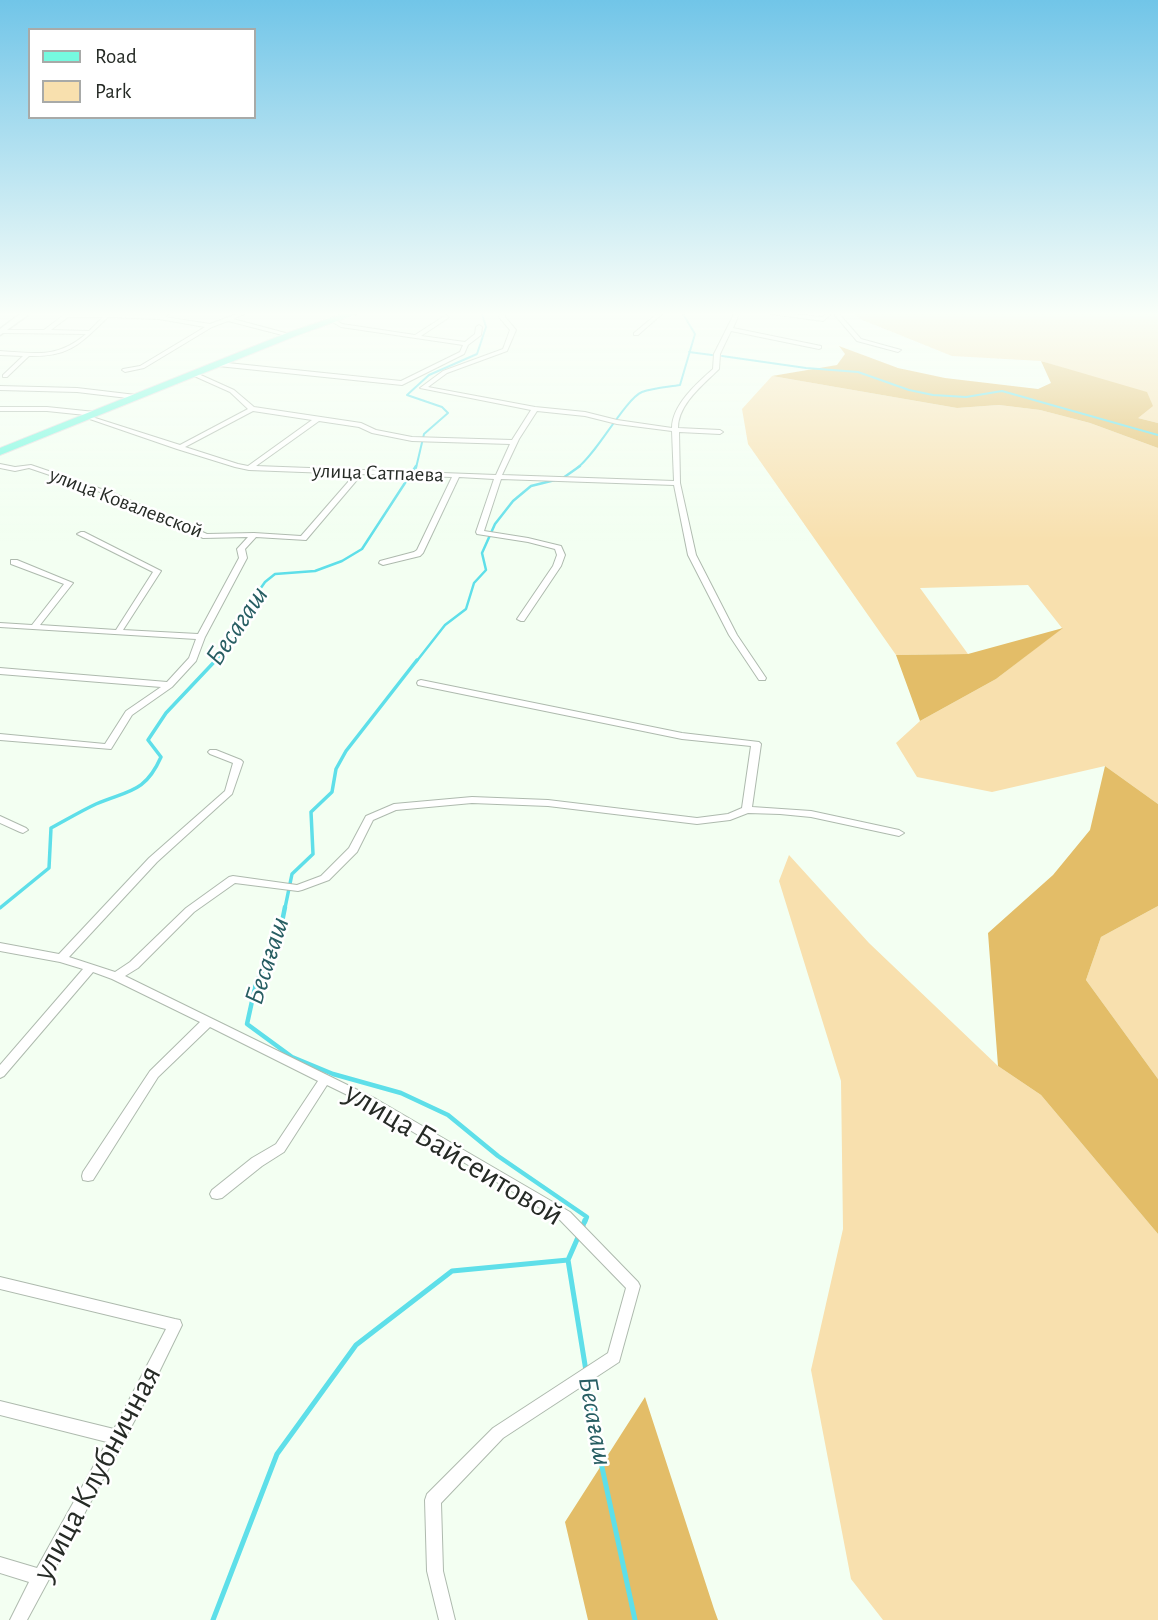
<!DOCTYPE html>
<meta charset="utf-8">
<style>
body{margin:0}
#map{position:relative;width:1158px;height:1620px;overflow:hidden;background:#f3fff2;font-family:"Alegreya Sans",sans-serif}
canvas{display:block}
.legend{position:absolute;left:28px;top:28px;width:228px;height:91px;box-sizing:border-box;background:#fff;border:2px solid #a8aaa8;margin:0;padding:9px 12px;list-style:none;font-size:21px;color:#262b26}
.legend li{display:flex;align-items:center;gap:14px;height:35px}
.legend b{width:35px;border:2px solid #a8aaa8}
</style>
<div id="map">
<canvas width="1158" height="1620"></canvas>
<ul class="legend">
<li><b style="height:9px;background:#75f9df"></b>Road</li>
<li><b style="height:19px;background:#f8e0ae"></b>Park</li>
</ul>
</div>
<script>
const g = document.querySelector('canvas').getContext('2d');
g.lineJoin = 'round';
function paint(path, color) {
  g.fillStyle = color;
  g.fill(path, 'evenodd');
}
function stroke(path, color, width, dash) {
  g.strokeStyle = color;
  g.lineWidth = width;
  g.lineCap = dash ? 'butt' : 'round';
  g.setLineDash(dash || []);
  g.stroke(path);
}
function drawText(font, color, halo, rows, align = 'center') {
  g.font = font + ' "Alegreya Sans",sans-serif';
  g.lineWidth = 5;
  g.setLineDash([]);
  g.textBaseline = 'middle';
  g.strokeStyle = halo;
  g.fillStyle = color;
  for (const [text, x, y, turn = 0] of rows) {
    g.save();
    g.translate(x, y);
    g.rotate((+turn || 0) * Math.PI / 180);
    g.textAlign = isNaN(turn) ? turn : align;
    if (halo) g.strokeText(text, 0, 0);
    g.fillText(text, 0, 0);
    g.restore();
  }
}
paint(new Path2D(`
 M855 314H1158V423L1138 418 1089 376 1041 361 952 356 860 319Z
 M772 376 957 408 999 405 1040 410 1090 423 1158 448V804L1105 766 992 792 917 777 896 743 920 721 996 679 1062 628 1028 585 920 588 968 654 896 655 748 444 742 409Z
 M789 855 869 943 998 1066 1041 1095 1158 1234V1620H883L851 1579 811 1370 843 1229 841 1081 779 881Z
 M1158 906V1079L1086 980 1101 937Z`), '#f8e0ae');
paint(new Path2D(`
 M839 346 898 368 945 378 1038 389 1051 383 1041 361 1147 392 1153 406 1138 418 1158 423V448L1090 423 1040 410 999 405 957 408 772 376 837 365 845 354Z
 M1063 628 996 679 920 721 896 655 968 654Z
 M1105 766 1158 804V906L1101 937 1086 980 1158 1079V1234L1041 1095 998 1066 988 933 1053 875 1090 830Z
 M645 1397 714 1609 718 1620H588L565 1522Z`), '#e3bd68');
stroke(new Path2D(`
 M689 352 712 355
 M722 356 806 368 858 372 909 390 933 395 966 397 1002 391 1158 435
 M416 468 424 434 448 413 442 407 407 395 429 375 477 354 486 327 482 314
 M577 468C596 455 625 399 642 392 653 388 668 387 680 385L695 334 683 314`), '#5edfe9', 2);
stroke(new Path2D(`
 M563 478 580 466
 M215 662 254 609 258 592 265 582 275 574 315 571 342 561 362 549 416 466
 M416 662 445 625 466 609 474 583 486 570 482 553 495 524 513 501 531 486 555 480`), '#5edfe9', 2.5);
stroke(new Path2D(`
 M0 908 49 868 51 828C66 820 81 811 96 804 129 790 145 793 161 757L148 740 166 713 216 660
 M285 908 292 874 313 854 311 812 332 792 336 769 346 751 417 660`), '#5edfe9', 3.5);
stroke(new Path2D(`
 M285 907 279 937 256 983 247 1024 292 1057 333 1074 401 1093 448 1115 498 1156 587 1217 585 1222`), '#5edfe9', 4.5);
stroke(new Path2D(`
 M582 1228 585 1220
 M579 1235 568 1260 586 1371
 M587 1378 597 1444 635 1620
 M213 1620 277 1454 356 1345 452 1271 568 1260`), '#5edfe9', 5);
const minor = new Path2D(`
 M65 314H169L165 317 210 324 237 314H244L233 319 293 335 290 337 228 321 212 327 144 368 125 372 122 370 123 369 140 366 205 327 159 319 108 317C80 344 70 357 29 356L7 377H3V375L23 356 0 355V351C35 353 57 359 86 334L3 333 1 332V330H44ZM68 317H103L89 331 51 330Z
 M500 314H505V317L516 330 507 351 447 373 428 387 535 407 585 412 617 420 672 428C672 405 697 383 713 369L714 354 734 314H739L733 328 821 346V348L819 349 731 331 720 354 719 369C703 385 678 404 678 428L720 430 723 432 720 434 679 432 680 483 696 555 737 635 766 678 765 680H759L729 635 688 555 674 485 501 479 484 531 528 538 561 546 565 555 561 566 524 621H521L517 619 553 566 557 555 555 549 528 542 477 534 476 532 494 479 459 477 423 553 420 556 383 565 379 563 380 561 414 552 417 550 452 477 362 474 306 540 256 537 245 549 247 558 205 637 196 661 172 687 132 715 111 749 0 740V734L105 744 126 711 161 687 0 674V668L167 682 189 658 196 639 0 627V623L32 625 64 584 11 564V560H17L73 583 40 625 116 630 153 572 77 534 81 532H84L161 571 123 630 198 634 239 558 237 549 248 537 203 538 109 495 29 468 15 471 0 468V464L15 467 31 465 113 493 207 534 254 533 301 536 355 474 249 470 235 467 177 449 84 417 89 416 180 445 248 409 230 392 192 375 191 374 194 372 234 390 254 407 361 423 376 430 412 437 512 440 531 410 420 388 443 371 503 349 510 330 499 317ZM253 411 312 420 248 466 238 464 185 447ZM537 411 585 416 617 424 672 431 674 481 502 475 519 439ZM319 421 359 427 372 433 412 441 510 444 496 475 256 466Z
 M657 314H662L638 335H634V333Z
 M771 314H791L822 317 826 314H831L823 321Z
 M834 314H839L861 339 901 350 898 352 857 341Z
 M446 315 449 317 448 318 421 336 465 342 475 334 476 327 479 325 482 327 481 335 468 345 464 354 402 385 218 366 215 364 218 362 401 381 460 352 463 345 341 327 329 320 332 318 342 324 415 335Z
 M0 386 77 388 136 395 139 397 136 399 77 392 0 390Z
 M0 407H47L95 412 98 414 95 416 47 411H0Z
 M421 680 682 733 759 742 761 744 752 807 811 811 899 830 904 833 899 836 811 817 780 814 748 813 730 820 697 824 548 806 472 803 396 810 373 820 357 852 329 880 302 890 298 891 235 883 194 912 138 968 125 976 376 1099 570 1212 638 1282 640 1286 619 1362 503 1438 441 1503 443 1571 455 1620H439L427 1571 425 1500 427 1494 493 1428 608 1353 626 1288 560 1220 368 1105 327 1085 284 1152 262 1166 222 1198 217 1199 212 1198 210 1194 212 1190 252 1158 276 1144 318 1081 210 1027 158 1077 93 1180 88 1181 83 1180 82 1176 83 1172 150 1071 200 1022 112 979 93 972 4 1076 0 1078V1065L83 969 60 962 0 951V943L59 954 149 858 225 791 233 763 210 754 208 752 210 750H216L241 760 243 762 232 794 157 862 69 957 115 972 130 962 186 908 229 877 233 876 297 885 321 876 349 848 366 816 394 804 472 797 548 800 697 818 728 814 742 808 751 746 682 739 418 685 417 683 418 681Z
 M0 816 26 828 28 830 23 833 20 832 0 823Z
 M0 1277 175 1319 180 1320 182 1325 144 1403 27 1620H10L29 1582 0 1573V1557L37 1568 107 1442 0 1415V1401L114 1429 166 1329 0 1289Z`);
const secondary = new Path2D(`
 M20 314H29L0 335V329Z`);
const primary = new Path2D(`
 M343 314H356L293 337 0 455V448L287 333Z`);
stroke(minor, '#aebaae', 2);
stroke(secondary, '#aebaae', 3);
stroke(primary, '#e1e1e1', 2);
paint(minor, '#fff');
paint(secondary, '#fff');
paint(primary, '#75f9df');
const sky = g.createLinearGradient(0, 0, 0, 541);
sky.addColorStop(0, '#71c5e8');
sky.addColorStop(0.58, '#fafff9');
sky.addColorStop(1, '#fafff900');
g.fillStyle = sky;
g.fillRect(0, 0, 1158, 541);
drawText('21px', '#262b26', '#fff', [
 ["улица Сатпаева",378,473,2],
 ["улица Ковалевской",126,503,21]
]);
drawText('italic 28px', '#285e63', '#fff', [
 ["Бесагаш",237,626,-56],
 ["Бесағаш",267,961,-72],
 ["Бесағаш",595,1421,80]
]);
drawText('32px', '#262b26', '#fff', [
 ["улица Байсеитовой",454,1154,31],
 ["улица Клубничная",97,1473,-62]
]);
</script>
